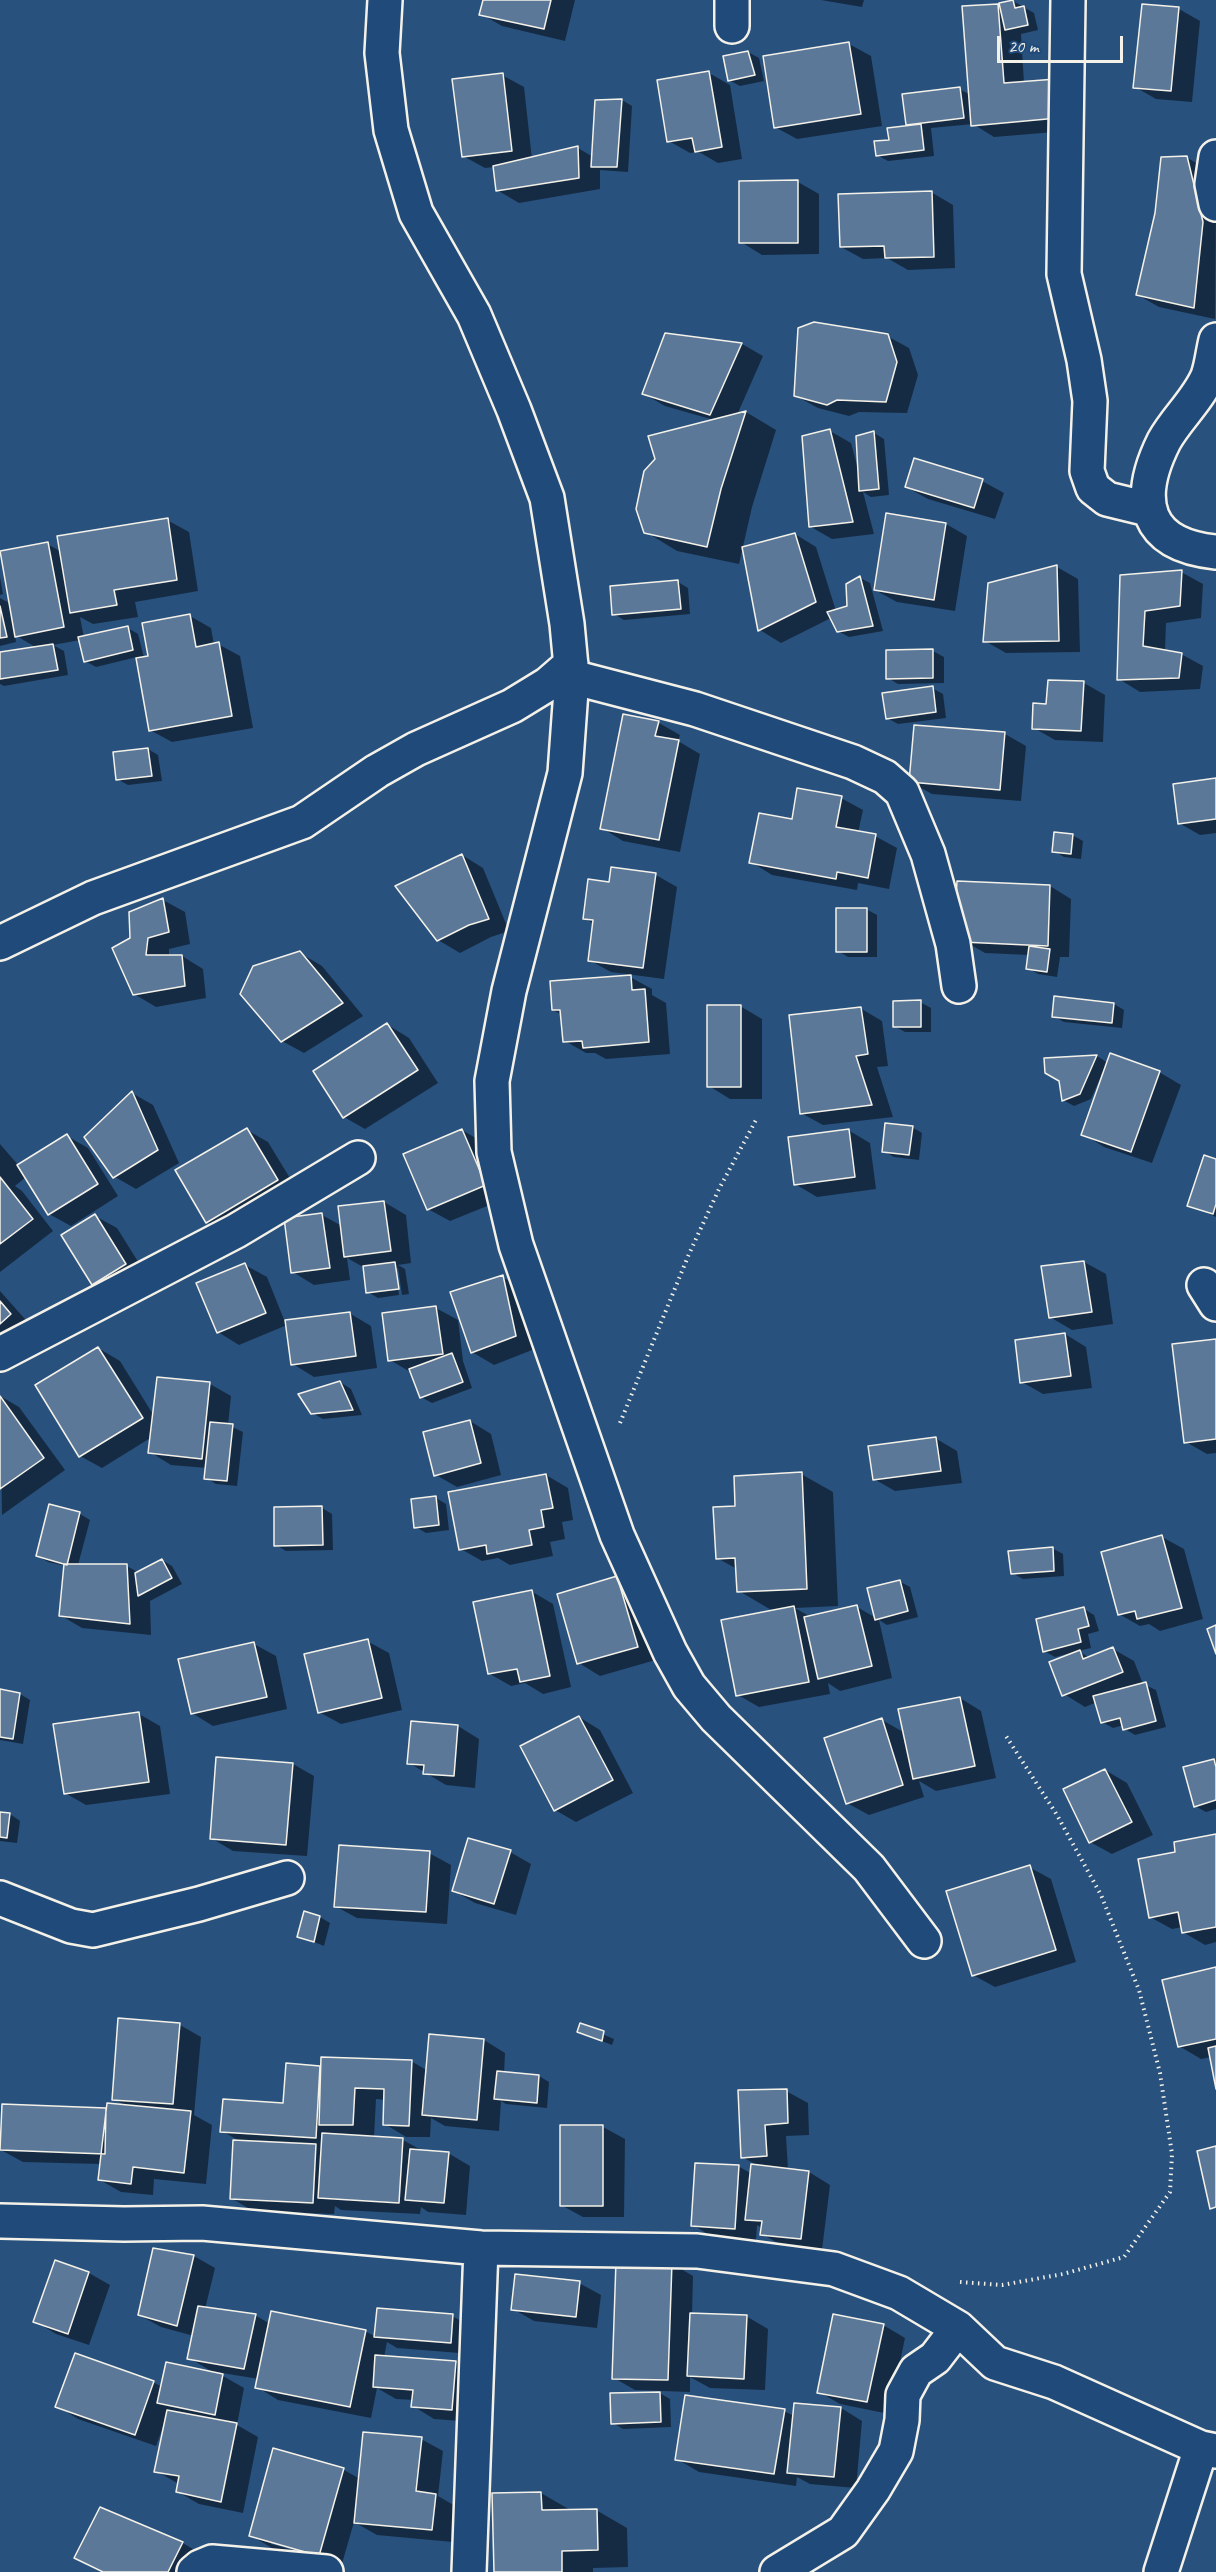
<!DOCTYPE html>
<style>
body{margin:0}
#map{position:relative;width:1216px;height:2572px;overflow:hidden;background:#28517e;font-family:Caveat,sans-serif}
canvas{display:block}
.scale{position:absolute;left:997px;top:36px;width:126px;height:27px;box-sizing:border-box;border:3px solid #f4f1e8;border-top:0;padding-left:8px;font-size:18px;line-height:21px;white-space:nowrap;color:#f4f1e8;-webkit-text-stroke:4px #1f4a7a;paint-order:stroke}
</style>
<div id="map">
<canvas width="1216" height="2572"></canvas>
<div class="scale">20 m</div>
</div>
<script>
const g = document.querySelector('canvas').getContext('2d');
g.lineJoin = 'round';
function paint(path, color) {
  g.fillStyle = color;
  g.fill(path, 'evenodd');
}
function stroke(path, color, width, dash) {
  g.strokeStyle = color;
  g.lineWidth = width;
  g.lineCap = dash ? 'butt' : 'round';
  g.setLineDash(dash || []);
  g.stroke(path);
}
paint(new Path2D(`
 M484 0H575L565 41 502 26 481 14Z
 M821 0H864L862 7Z
 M1013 1 1034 13 1038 30 1021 34 1024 83 1079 130 994 137 973 124 931 128 934 156 888 161 877 155 908 127 904 96 959 89 971 95 998 5 1002 7Z
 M1179 9 1200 21 1192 102 1156 99 1135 87Z
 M849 44 871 56 882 126 797 139 775 127Z
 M748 52 759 58 764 81 740 86 729 80Z
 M709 73 730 85 742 159 718 163 699 152 690 153 669 141Z
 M502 75 524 87 532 159 578 148 593 157 622 100 632 106 628 172 600 170V189L519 203 497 190 495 167 485 168 463 156Z
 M1186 157 1208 170 1216 202 1215 319 1159 307 1138 295Z
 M798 182 819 194V254L762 255 741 242Z
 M931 192 953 205 955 268 908 270 887 258 863 259 841 247Z
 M666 334 742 344 763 356 737 415 746 412 776 430 752 507 739 564 677 551 646 532 657 459 714 420 665 406 644 394Z
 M887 336 909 348 918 375 907 413 859 412 849 416 818 408 796 396Z
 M830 431 851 443 858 469 874 433 884 439 889 495 871 497 863 492 874 534 832 539 811 527Z
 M982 481 1004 493 995 519 928 499 906 487Z
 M887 515 946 524 967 536 955 611 897 602 875 590Z
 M167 520 189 532 198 591 135 602 138 617 93 624 80 617 84 638 128 628 138 634 144 658 150 657 190 616 211 628 214 645 218 644 240 656 253 728 172 742 150 730 137 657 96 667 85 661 80 640 53 645 64 651 68 675 4 686 0 684V653L37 648 15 635 16 642 0 646V598L11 604 47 544 62 552Z
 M795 534 816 547 836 611 849 607 860 578 870 583 883 631 849 637 838 631 831 618 781 643 760 630 744 548Z
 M1057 567 1078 579 1080 652 1006 653 985 641 989 584Z
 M1181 572 1203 584 1201 618 1166 623 1165 651 1181 654 1203 666 1200 689 1140 692 1119 679 1122 577Z
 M0 577 3 594 0 595Z
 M678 582 688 588 690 614 624 620 614 614Z
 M888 651H933L944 657V683L898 684 888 678Z
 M1084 683 1105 695 1103 742 1055 740 1034 728Z
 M932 688 943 694 946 718 898 724 887 718Z
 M659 723 680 735 678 741 700 754 680 852 623 841 602 828Z
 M1005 734 1026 746 1021 801 932 794 910 782Z
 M148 749 158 755 162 781 128 785 117 779Z
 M1216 779V833L1200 835 1179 823Z
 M841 798 863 810 858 833 875 836 897 848 889 889 858 883 857 890 772 875 751 862 793 820Z
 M1072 835 1083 841 1081 859 1064 857 1054 851Z
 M462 855 483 868 509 931 491 937 460 953 438 940Z
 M656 875 677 887 664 979 611 972 589 960 594 924 584 918 610 884Z
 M1050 886 1071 899 1069 957H1060L1057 977 1038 974 1028 968 1029 955 985 953 964 941Z
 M163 900 185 912 190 944 169 949V957L182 956 203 969 206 998 156 1007 134 994 131 913Z
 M866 909 877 915V957H848L838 951Z
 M300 953 322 966 363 1016 304 1053 282 1041Z
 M630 977 652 989V995L666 1003 670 1054 606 1059 595 1053H586L565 1041 562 1015 553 1010Z
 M920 1002 931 1008V1032H905L894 1026Z
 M1114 1004 1124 1010 1122 1028 1064 1022 1053 1016Z
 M740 1006 762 1019V1099H730L709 1086Z
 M860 1008 882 1021 888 1066 877 1067 893 1117 823 1125 801 1113Z
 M388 1025 409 1038 438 1083 365 1129 344 1117Z
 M1097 1056 1108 1063 1159 1072 1181 1085 1152 1163 1104 1147 1083 1134 1106 1070 1104 1069 1091 1099 1074 1106 1063 1100 1061 1080 1046 1060Z
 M132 1093 153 1105 179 1163 136 1189 115 1177Z
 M912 1127 922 1133 919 1160 894 1157 883 1151Z
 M247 1130 268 1142 299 1193 229 1234 207 1222Z
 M462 1130 484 1143 507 1198 450 1221 428 1209Z
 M848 1130 870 1143 876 1189 817 1197 795 1184Z
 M67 1136 88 1148 118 1196 71 1226 49 1214 26 1177 15 1186 22 1191 53 1231 0 1272V1144L19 1166Z
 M1216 1161V1217L1189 1205Z
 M384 1202 406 1215 411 1263 398 1265 405 1269 409 1294 402 1295 398 1268H395L399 1295 378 1298 368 1292 365 1268 347 1258 350 1280 314 1285 293 1272 322 1215 342 1226Z
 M95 1216 117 1228 147 1276 115 1296 93 1284Z
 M1084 1262 1106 1274 1113 1324 1072 1330 1050 1317Z
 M245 1265 267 1277 285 1322 349 1313 371 1326 377 1368 314 1377 293 1364 287 1325 239 1345 218 1332Z
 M502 1277 524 1289 537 1348 494 1365 472 1352Z
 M0 1291 32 1327 0 1355Z
 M436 1308 458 1320 463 1361 472 1388 432 1403 421 1397 412 1373 390 1360Z
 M1065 1334 1086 1347 1092 1388 1043 1394 1022 1382Z
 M1216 1340V1453L1207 1454 1186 1442Z
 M98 1348 120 1361 154 1416 158 1379 210 1384 231 1396 228 1425 243 1432 237 1486 216 1484 206 1478 207 1468 171 1465 150 1452 152 1437 102 1468 80 1456Z
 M340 1382 351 1389 362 1415 323 1419 312 1413Z
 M0 1396 19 1407 65 1470 2 1515Z
 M470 1421 491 1434 501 1475 457 1487 436 1475Z
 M935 1438 957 1451 962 1483 895 1491 874 1479Z
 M801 1474 833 1492 838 1606 795 1608 811 1617 857 1607 876 1618 899 1581 910 1587 918 1617 887 1625 879 1620 892 1678 840 1691 828 1683 830 1694 759 1707 738 1695 773 1611 739 1591 737 1569 717 1558 737 1508Z
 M546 1475 568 1488 573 1520 562 1522 565 1539 550 1542 553 1556 510 1565 498 1558 482 1561 461 1549Z
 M436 1498 446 1504 449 1530 426 1533 416 1527Z
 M322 1508 332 1514 333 1550 286 1551 276 1545Z
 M80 1514 90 1520 78 1565 127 1566 139 1573 162 1560 172 1566 182 1584 150 1601 151 1635 82 1628 60 1615 66 1566 48 1562 38 1556Z
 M1162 1537 1184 1549 1203 1619 1160 1631 1149 1624 1140 1626 1119 1614Z
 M1052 1548 1063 1554 1064 1576 1023 1579 1012 1573Z
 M617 1578 638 1590 659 1659 600 1676 579 1663Z
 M531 1591 553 1604 571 1687 543 1694 525 1683 511 1686 490 1674Z
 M1084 1609 1094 1615 1099 1631 1088 1634 1091 1648 1078 1651 1090 1658 1113 1649 1134 1661 1143 1684 1156 1690 1166 1727 1135 1735 1125 1729 1124 1725 1113 1728 1102 1722 1097 1702 1085 1707 1064 1694 1075 1652 1055 1657 1044 1651Z
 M367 1641 389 1653 402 1710 341 1724 319 1712Z
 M254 1644 276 1656 287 1709 213 1726 192 1713Z
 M0 1691 20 1694 30 1700 23 1744 0 1740Z
 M960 1698 981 1711 996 1778 936 1791 919 1781 924 1797 869 1815 847 1803 882 1720 905 1733Z
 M139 1714 160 1726 170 1794 86 1805 65 1793Z
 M579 1717 600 1730 633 1793 576 1822 555 1810Z
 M412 1723 458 1726 479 1739 475 1788 446 1785 409 1763Z
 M1214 1761 1216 1762V1809L1206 1812 1195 1806Z
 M293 1764 314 1776 307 1856 233 1851 211 1838Z
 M1105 1770 1127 1783 1153 1835 1112 1854 1090 1842Z
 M0 1813 10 1814 20 1821 17 1843 0 1841Z
 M1216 1835V1942L1205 1945 1183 1932 1182 1927 1172 1929 1150 1917 1177 1853Z
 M510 1852 531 1864 516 1915 475 1903 454 1891Z
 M429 1853 451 1865 447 1924 357 1918 335 1906Z
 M1029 1867 1051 1879 1076 1962 995 1987 973 1975Z
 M305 1913 320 1917 330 1923 324 1946 299 1936Z
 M1216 1969V2082L1211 2057 1201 2059 1179 2046Z
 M180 2025 201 2037 194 2115 212 2125 206 2184 154 2179 153 2195 121 2192 100 2180 101 2164 23 2162 1 2150 3 2106 107 2109 127 2106 113 2099Z
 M581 2025 614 2039 612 2045 579 2032Z
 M431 2036 484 2040 505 2053 504 2073 539 2076 549 2082 547 2108 506 2104 501 2101 499 2131 445 2126 431 2118 430 2137H406L385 2124 386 2100 376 2099 374 2138 403 2140 423 2151 448 2153 470 2166 466 2215 428 2212 421 2207 420 2214 341 2210 335 2206 334 2214 253 2211 231 2198 241 2142 222 2131 285 2104 287 2065 322 2067 411 2061 428 2071Z
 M786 2091 808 2103 809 2135 786 2136 788 2170 809 2172 830 2185 822 2250 783 2246 762 2234 763 2229 757 2225 756 2240 714 2238 693 2225 738 2166 752 2174 753 2163 742 2157Z
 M562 2127H603L625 2139 624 2217H583L561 2205Z
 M154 2250 194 2256 215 2268 205 2309 255 2315 270 2324 365 2331 376 2337 378 2310 452 2316 474 2328 472 2354 397 2348 387 2342 384 2357 455 2362 477 2375 474 2422 434 2419 413 2406 414 2400 396 2399 377 2388 371 2418 278 2400 257 2387 259 2379 216 2372 244 2388 237 2425 258 2437 243 2513 199 2504 178 2492 179 2484 156 2471 165 2428 163 2427 156 2446 78 2419 57 2406 153 2382 162 2387 216 2374 189 2358 194 2336 161 2327 139 2315Z
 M56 2262 89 2273 110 2285 89 2345 56 2334 35 2321Z
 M671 2263 693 2276 692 2314 746 2316 768 2329 765 2390 710 2388 690 2377V2392L635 2390 614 2378Z
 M579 2283 601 2295 597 2328 534 2321 513 2309Z
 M883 2325 905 2338 889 2414 840 2404 819 2392Z
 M658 2392 670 2399 671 2427 623 2429 613 2423Z
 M841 2408 862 2421 856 2488 810 2484 797 2477 796 2486 699 2472 677 2459 784 2411 794 2416Z
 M421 2439 443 2451 438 2496 457 2507 453 2542 377 2535 354 2522 341 2567 272 2548 250 2535 274 2450 344 2470 360 2479ZM271 2541 327 2556 326 2559 271 2544Z
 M541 2493 572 2511 596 2510 627 2528 628 2567 593 2568V2572H495Z
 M101 2509 183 2543 204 2556 196 2572H102L76 2557Z`), '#0007');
const building = new Path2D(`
 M483 0H551L544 29 479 15Z
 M1013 0 1015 8 1024 6 1028 25 1005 30 999 3Z
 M998 4 1004 83 1056 79 1058 118 971 126 962 6Z
 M1142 4 1179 7 1171 91 1133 88Z
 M849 42 861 114 774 128 763 56Z
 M748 51 755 75 728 81 723 56Z
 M709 71 722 147 695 152 692 138 667 142 657 80Z
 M503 73 512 151 462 157 452 79Z
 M960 87 964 118 906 125 902 94Z
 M622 99 617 167H591L595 100Z
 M921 124 924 150 876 156 874 141 889 140 887 128Z
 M578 146 579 178 496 191 493 166Z
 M1187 156 1203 222 1194 308 1136 295 1155 213 1161 157Z
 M798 180V243H739V181Z
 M932 191 934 257 885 258 884 246 840 247 838 194Z
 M814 322 888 334 897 362 886 402 837 400 827 405 794 396 798 328Z
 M665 333 742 343 710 415 642 394Z
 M746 411 721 489 707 547 644 533 636 509 644 471 655 459 648 436Z
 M830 429 853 522 809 527 802 436Z
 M874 431 879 489 859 491 856 436Z
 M914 458 983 479 974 508 905 487Z
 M886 513 946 523 934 600 874 590Z
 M168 518 177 580 114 590 117 605 70 613 57 536Z
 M795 533 816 602 758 631 742 547Z
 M48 542 64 627 15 637 0 551Z
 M1057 565 1059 641 983 642 988 583Z
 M1182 570 1180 606 1145 611 1143 646 1182 653 1179 678 1117 680 1120 575Z
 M860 576 873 626 837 632 827 612 847 606 846 584Z
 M678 580 681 609 612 615 610 586Z
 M0 606 7 637 0 638Z
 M190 614 196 647 219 642 232 716 149 731 136 658 148 656 142 623Z
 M128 626 133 650 84 662 78 637Z
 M53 644 58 670 0 679V652Z
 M933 649V678L886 679V650Z
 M1048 680 1084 681 1081 731 1032 729 1033 703 1046 704Z
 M933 686 936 712 886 719 882 693Z
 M623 714 659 721 655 736 679 740 659 840 600 829Z
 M914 725 1005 732 1000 790 909 782Z
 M148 748 152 776 116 780 113 752Z
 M1216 778V819L1178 824 1173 784Z
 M797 788 842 796 836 827 876 834 868 878 837 872 836 879 749 863 759 813 792 819Z
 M1054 832 1073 834 1071 854 1052 852Z
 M462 854 489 919 469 925 437 941 395 886Z
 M611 867 656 873 643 968 588 961 593 920 583 919 588 879 609 882Z
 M957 881 1050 885 1048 946 962 942 955 920Z
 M163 898 169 932 148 938 146 955H182L185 986 133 995 112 948 130 938 129 912Z
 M836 908H867V952H836Z
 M1029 946 1050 949 1047 972 1026 969Z
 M300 951 343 1003 281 1042 240 994 253 966Z
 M631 975 632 990 645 989 649 1042 583 1048 582 1041 563 1042 560 1010H552L550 981Z
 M1054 996 1114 1003 1112 1023 1052 1017Z
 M921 1000V1027H893V1001Z
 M707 1005H741V1087H707Z
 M861 1007 868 1054 856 1056 872 1105 800 1114 789 1015Z
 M387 1023 418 1070 343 1118 313 1071Z
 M1110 1053 1160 1071 1131 1152 1081 1135Z
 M1097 1055 1080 1094 1062 1101 1059 1081 1045 1073 1044 1058Z
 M132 1091 158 1150 113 1178 84 1137Z
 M885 1123 913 1126 909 1155 882 1152Z
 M247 1128 278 1180 206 1223 175 1170Z
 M462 1129 486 1185 427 1210 403 1154Z
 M849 1129 855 1177 794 1185 788 1137Z
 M67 1134 98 1184 48 1215 17 1165Z
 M1204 1155 1216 1159V1204L1213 1214 1187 1206Z
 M0 1177 33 1219 0 1244Z
 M384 1201 391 1251 344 1257 338 1206Z
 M322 1213 330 1268 291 1273 284 1218Z
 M95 1214 126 1264 92 1285 61 1235Z
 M1084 1261 1092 1312 1049 1318 1041 1266Z
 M395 1262 399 1289 366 1293 363 1266Z
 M245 1263 266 1313 217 1333 196 1283Z
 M503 1275 516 1336 471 1353 450 1292Z
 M0 1301 11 1314 0 1324Z
 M436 1306 443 1354 388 1361 382 1313Z
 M350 1312 356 1356 291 1365 285 1320Z
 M1065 1333 1071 1376 1020 1383 1015 1340Z
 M1216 1339V1439L1184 1443 1172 1344Z
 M98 1347 143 1418 79 1457 35 1385Z
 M452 1353 463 1382 420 1398 409 1369Z
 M157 1377 210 1382 202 1459 148 1453Z
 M340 1381 353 1410 311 1414 298 1394Z
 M0 1396 44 1458 0 1489Z
 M470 1420 481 1463 434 1476 423 1432Z
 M210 1422 233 1424 227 1481 204 1479Z
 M936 1437 941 1471 873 1480 868 1446Z
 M802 1472 807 1589 737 1592 735 1558 716 1559 713 1507 735 1506 734 1476Z
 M546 1474 553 1508 541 1510 544 1527 529 1530 532 1545 487 1554 486 1545 459 1550 448 1492Z
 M436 1496 439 1525 414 1528 411 1499Z
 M49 1504 80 1512 67 1565 36 1556Z
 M322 1506 323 1545 274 1546V1507Z
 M1162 1535 1182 1608 1137 1619 1135 1611 1118 1615 1101 1552Z
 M1053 1547 1054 1571 1011 1574 1008 1551Z
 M162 1559 172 1578 138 1596 135 1573Z
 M64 1564H127L130 1624 59 1616Z
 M617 1576 638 1647 577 1664 557 1594Z
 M900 1580 908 1611 875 1620 867 1588Z
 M532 1590 550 1676 520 1682 517 1669 488 1674 473 1602Z
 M857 1605 872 1666 818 1679 804 1617Z
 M794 1606 809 1682 736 1696 721 1620Z
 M1084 1607 1089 1626 1078 1629 1081 1642 1043 1652 1036 1619Z
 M1216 1625V1654L1207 1629Z
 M368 1639 382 1698 318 1713 304 1654Z
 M254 1642 267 1697 191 1714 178 1659Z
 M1113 1647 1123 1672 1062 1696 1049 1662 1080 1650 1083 1659Z
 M1146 1682 1156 1721 1123 1730 1120 1718 1101 1723 1093 1696Z
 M0 1689 20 1693 13 1739 0 1737Z
 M960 1697 975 1766 913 1779 898 1709Z
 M139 1712 149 1782 64 1794 53 1724Z
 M579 1716 613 1780 554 1811 520 1746Z
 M882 1718 903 1785 846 1804 824 1738Z
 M411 1721 458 1725 454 1776 423 1774 424 1765 407 1764Z
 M216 1757 293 1763 286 1845 210 1839Z
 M1214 1759 1216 1767V1800L1194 1807 1183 1767Z
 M1105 1769 1132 1822 1089 1843 1063 1789Z
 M0 1812 10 1813 7 1838 0 1837Z
 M1216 1834V1927L1182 1933 1178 1912 1149 1918 1138 1859 1175 1852 1174 1842Z
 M468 1838 511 1850 494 1904 452 1891Z
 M339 1845 430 1851 426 1912 334 1907Z
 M1030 1865 1056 1950 972 1976 946 1891Z
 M304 1911 320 1916 314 1942 297 1937Z
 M1216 1967V2039L1178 2047 1162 1980Z
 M118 2018 180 2023 173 2104 112 2100Z
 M580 2023 604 2031 602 2041 577 2032Z
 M429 2034 484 2039 477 2120 422 2115Z
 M1216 2046V2089L1208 2048Z
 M321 2057 412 2060 409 2126 383 2125 384 2089 355 2088 353 2125H319Z
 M286 2063 320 2066 316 2138 220 2132 223 2099 283 2103Z
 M497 2071 539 2075 537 2103 494 2099Z
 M787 2089 788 2123 765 2125 767 2156 741 2158 738 2090Z
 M107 2103 191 2111 184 2173 133 2167 131 2184 98 2180Z
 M2 2104 106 2108 105 2154 0 2150Z
 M560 2125H603V2206H560Z
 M322 2133 403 2138 399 2203 318 2198Z
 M233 2140 316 2144 313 2203 230 2199Z
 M1216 2146V2207L1210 2209 1197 2151Z
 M410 2149 449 2152 444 2203 405 2200Z
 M695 2163 739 2165 735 2229 691 2226Z
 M751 2164 809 2171 801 2239 760 2235 762 2221 745 2220Z
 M153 2248 194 2255 177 2326 138 2315Z
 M55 2260 89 2272 68 2334 33 2322Z
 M616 2261 672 2262 668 2380 612 2379Z
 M515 2274 580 2281 576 2317 511 2310Z
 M198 2306 256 2314 244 2369 187 2359Z
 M377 2308 453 2314 451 2343 374 2337Z
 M271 2311 366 2330 350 2407 255 2388Z
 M690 2313 747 2315 744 2379 687 2376Z
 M833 2314 884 2324 867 2402 817 2393Z
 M75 2353 154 2381 135 2435 55 2407Z
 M375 2355 456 2361 452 2410 411 2407 413 2390 373 2387Z
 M166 2362 223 2374 215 2415 157 2403Z
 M660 2392 661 2422 611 2424 610 2393Z
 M685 2395 785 2409 774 2474 675 2460Z
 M794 2403 841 2407 834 2477 787 2473Z
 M167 2410 237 2423 221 2502 176 2492 179 2476 154 2472Z
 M363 2432 422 2437 416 2491 436 2494 432 2530 354 2523Z
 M273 2448 344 2468 319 2556 249 2536Z
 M541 2492 542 2510 597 2509 598 2550 562 2551V2572H494L492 2493Z
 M100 2507 183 2542 168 2572H103L74 2558Z`);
paint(building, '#5b7899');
stroke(building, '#f4f1e8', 1.5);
const minor = new Path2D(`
 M385 0 382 53 391 130 416 213 474 315 514 410 547 498 567 624 572 677 565 773 509 991 492 1081 494 1152 516 1245 617 1535 670 1652 689 1686 716 1718 869 1868 924 1941
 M1068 0 1064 274 1084 360 1090 401 1087 471 1093 488 1107 499 1148 509
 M732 26V0
 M1216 157 1212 184 1216 204
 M1216 340C1213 352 1212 365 1208 376 1198 400 1176 419 1164 441 1134 501 1145 545 1216 552
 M572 677 695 709 853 762 885 777 902 792 928 854 953 944 959 986
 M0 943 93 898 302 822 377 771 416 749 512 706 548 684 571 664
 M1204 1285 1216 1304
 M0 1354 236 1231 358 1158
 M0 1898 71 1926 93 1930 199 1904 287 1878
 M0 2221 124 2224 202 2223 481 2248 697 2251 834 2269 899 2293 958 2328 995 2363 1054 2382 1201 2448 1216 2451
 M194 2572 200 2567 212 2562 326 2572
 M469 2572 481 2248
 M777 2572 843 2532 873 2490 896 2451 902 2420 903 2395 916 2371 935 2358 958 2328
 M1161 2572 1201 2448`);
stroke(minor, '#f4f1e8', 38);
stroke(new Path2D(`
 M620 1423 689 1254 719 1189 756 1120
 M960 2282 1002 2285 1063 2274 1124 2257 1170 2192 1172 2154 1160 2073 1139 1990 1101 1895 1057 1815 1004 1733`), '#f4f1e8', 4, [1.5, 4.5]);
stroke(minor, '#1f4a7a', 33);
</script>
